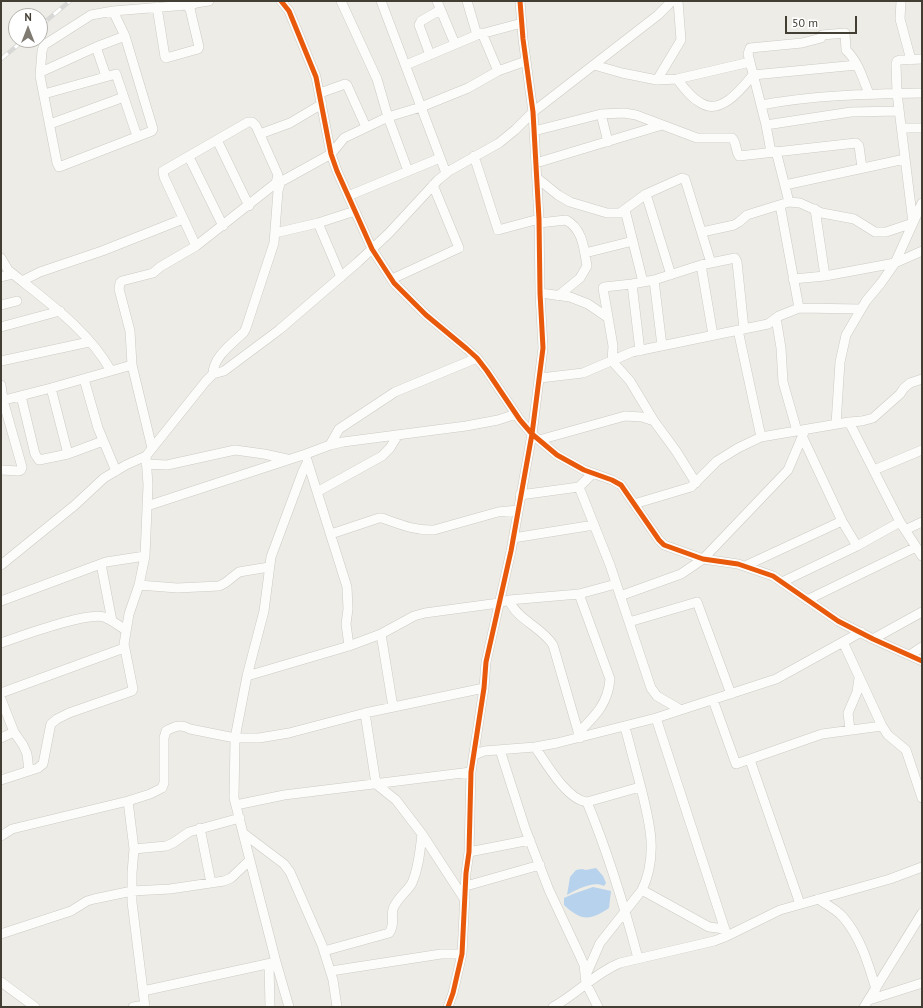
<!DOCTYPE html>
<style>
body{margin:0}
#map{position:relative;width:923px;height:1008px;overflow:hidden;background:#eeece6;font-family:"PT Sans",sans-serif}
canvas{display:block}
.frame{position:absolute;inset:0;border:2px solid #433e33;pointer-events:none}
.north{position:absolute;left:8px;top:8px;width:40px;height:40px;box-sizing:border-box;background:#fff;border:1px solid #b4b2ad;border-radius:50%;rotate:0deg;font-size:11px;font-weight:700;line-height:16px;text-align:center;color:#433e33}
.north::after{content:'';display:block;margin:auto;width:14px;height:18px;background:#7f7b72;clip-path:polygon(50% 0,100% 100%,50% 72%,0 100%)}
.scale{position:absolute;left:785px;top:16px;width:72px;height:18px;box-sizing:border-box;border:2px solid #433e33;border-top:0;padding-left:5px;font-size:12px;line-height:14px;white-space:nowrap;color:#433e33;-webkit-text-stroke:3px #fff;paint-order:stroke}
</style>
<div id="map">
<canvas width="923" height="1008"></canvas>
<div class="frame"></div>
<div class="north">N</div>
<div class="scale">50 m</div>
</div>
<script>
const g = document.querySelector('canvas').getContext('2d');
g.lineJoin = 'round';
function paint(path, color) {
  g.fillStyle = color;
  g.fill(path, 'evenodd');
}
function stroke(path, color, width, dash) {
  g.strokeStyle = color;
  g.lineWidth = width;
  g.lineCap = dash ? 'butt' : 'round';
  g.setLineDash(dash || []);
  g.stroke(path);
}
paint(new Path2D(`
 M596 868 603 876 606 883 604 886C594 880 575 890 567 895L570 877 576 870 582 869 586 870Z
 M593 887 611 891 609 908C590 921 581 921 564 905V898L573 894Z`), '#b7d2ec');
const street = new Path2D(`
 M281 1 289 11 316 77 331 154 337 171 372 249 394 283 426 315 467 349 477 358 487 371 520 420 532 434 557 455 584 470 612 480 621 485 659 540 664 545 703 559 738 564 773 576 838 621 873 639 922 661
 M341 1 377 79 388 117 408 171
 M381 1 446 173
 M437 1 455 44
 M467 1 477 35
 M901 1 900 19 911 60
 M188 7 196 3 209 1
 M113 11 125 36 153 129 152 131 59 167 57 163 40 76 42 51 44 45 91 15 113 11 187 5 190 9 199 47 198 49 166 58 165 57 157 7
 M482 33 498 71
 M96 47 106 76
 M430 55 419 25 421 21 440 10
 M406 65 477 35 522 23
 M594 65 622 73 657 80 677 79 750 62
 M41 72 96 47 125 36
 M677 79C684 88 691 98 701 103 721 116 742 88 753 75L857 65
 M657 80 681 40 678 1
 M320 93 345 84 347 85 366 127
 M44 94 116 74 137 136
 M761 105C814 95 868 94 922 93
 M601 114 608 142
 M50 124 124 97
 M766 125 851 112 899 111
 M902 128H922
 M534 131 601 114 624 113 636 115 697 138H732C737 143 735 150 739 156L856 143 859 146 862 168
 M260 134 290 123 322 104
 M217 140 249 206
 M776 151 789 202
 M771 152 766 125 748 54 750 48 802 43 821 38 822 35 845 33 846 50C858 61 863 79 869 94
 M474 156 498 230 539 219
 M189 157 223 226
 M536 163 662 125
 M537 178 558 195 570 202 607 213H620L646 194 682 178 685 179 711 263
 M277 180H284L331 154 344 138 388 117 421 107 468 88 498 71 526 61
 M785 185 905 159
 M646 194 671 275
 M348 196 440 158
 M780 205 799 308
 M815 209 825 276
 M625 210 643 282
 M318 223 341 277
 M539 223 566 220C583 229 584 249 587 266L580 278 558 296
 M702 232 734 225 739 222 747 215 789 202 800 203 822 213 854 219 875 232H886L913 223 897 93 896 64 897 61 900 60 922 59
 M275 233 318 223 355 211
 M585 253 633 241
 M1 258 8 270 13 274C48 302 89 331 111 371
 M701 265 713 335
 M1 277 13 274
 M392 279 459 248 433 185
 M793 279 825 276 895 263 922 251
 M654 280 662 346
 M22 281 40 272 102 251 183 219
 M632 284 640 351
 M540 293 570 297 588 304 607 317
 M1 305 17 301
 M776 318 781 348 783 382 797 431
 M1 327 60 311
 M738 330 761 437
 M1 361 89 342
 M213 374C213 357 232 344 244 332L246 328 274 243 278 191 281 180
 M540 378 583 373 632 352 768 324 779 316 799 308 861 309
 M84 379 98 428 116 471
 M1 385 3 400 22 467 21 470 19 471 1 470
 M51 388 68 454
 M21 396 35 454 39 460 68 454 103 441
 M1 401 51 388 132 365
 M849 422 900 522 922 556
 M836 424 840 362 846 335 866 301 881 283 895 263 922 203
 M802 436 842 521 857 546
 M539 440 625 416 642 417 654 421
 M330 445 339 429 395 392 477 358
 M152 448 132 365 130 331 119 289 120 283 122 281 153 273 160 267 196 246 276 183 278 175 256 126 252 122H248L163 171 164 177 196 246
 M307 460 347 587 348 609 346 624 349 646
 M146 464 167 465 235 450 264 454 287 459
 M874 470 922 450
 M696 483 676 451 654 421 630 381 612 361 613 346 603 288 604 287 632 284 654 280 701 265 735 258 737 262 744 329
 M579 487 610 565 651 688 657 696 681 710
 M317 492 382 456 390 448 398 435
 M520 495 579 487 593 473
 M634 504 691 487 717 461 738 448 761 437 849 422 862 421 873 418 900 394 904 388 910 383 922 379
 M147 506 306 454 330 445 343 442 466 426 498 420 516 414
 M905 530 922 522
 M331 534 379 518H382C399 524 415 531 434 530L498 512 518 510
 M513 538 594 525
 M101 564 112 621
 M1 565 75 505 104 478 126 465 146 456 206 381 213 374 224 371 279 330 358 262 389 233 438 180 449 171 499 143 515 130 533 112 658 15 672 1
 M745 566 842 521
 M782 582 857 546 900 522
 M139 585 177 588 219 586 225 583 239 572 269 567
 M620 596 681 574 703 559 788 470 805 430
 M509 600C517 620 542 627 553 645L580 738
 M807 600 916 547
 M1 601 106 562 145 556
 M629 622 697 602 731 694
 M381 634 393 707
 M873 639 922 612
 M843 642 882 726 888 735 906 750 922 798
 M1 643C21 636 86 612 104 617 112 620 119 626 126 630
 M910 655 922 647
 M247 676 349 646 381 634 414 616 425 613 499 603 509 600 579 594 616 584
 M1 693 124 648
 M1 699 14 732 23 745 27 754 29 771
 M713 700 736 764 822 734 882 726
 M365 713 376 784 396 800 422 834 465 900
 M656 718 727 936
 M850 730 848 713 857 692 859 678
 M578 733C595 716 608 704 610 679L579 594
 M1 738 14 732
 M535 747C546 763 567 800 587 802L640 787
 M500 750 525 828 549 890 580 956 584 965 586 983 598 1007
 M474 755 484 751 535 747 557 743 656 718 776 679 861 632
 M750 760 800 904
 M1 780 38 768 43 764 50 728 51 724 57 719 69 713 132 691 133 689 124 644 129 614 139 585 145 556 148 485 146 456
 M128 801 134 849 132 873V902L145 1007
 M587 802C608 853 624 905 638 958
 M236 805 284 795 471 772
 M200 828 211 883
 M243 833 284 864 290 872 322 945 333 980 337 1007
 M1 836 12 829 128 801 150 794 162 788 164 783V738L166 731C175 726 180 724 190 729L235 738H259L289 733 365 713 484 688
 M134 849 166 846 173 843 189 832 240 818
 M469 852 530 840
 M466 886 540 865
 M642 890 709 927 725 929
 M818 899C826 904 837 910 843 917 861 938 868 963 876 989
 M1 934 71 911 87 901 94 899 132 891 170 889 224 881 231 878 250 860
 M324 951 389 933C395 926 391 916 393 909 397 898 407 892 412 883 419 867 420 850 422 834
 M269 964 270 1007
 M331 971 441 954H462
 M586 975 600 943 642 890C659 854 649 820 640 784 635 765 630 746 625 727
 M1 982 35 1007
 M143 991 276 962
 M869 1000 922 983
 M133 1007 145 1005
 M289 1007 276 962 234 798 235 738 247 676 264 611 271 557 303 471 307 463
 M448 1007 453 993 462 954 466 873 469 852 471 772 484 688 486 662 511 551 532 434 543 348 540 293 539 219 533 112 523 39 520 1
 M553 1007C577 994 595 973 620 963L714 941 727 936 780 910 890 879 922 867
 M864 1007 922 913`);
stroke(street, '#cccac4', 10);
stroke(street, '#fcfcfb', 9);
const rail = new Path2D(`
 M40 26 70 1
 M1 59 24 40`);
stroke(rail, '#d8d8d7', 4.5);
stroke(rail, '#fff', 3, [9]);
stroke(new Path2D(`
 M281 1 289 11 316 77 331 154 337 171 372 249 394 283 426 315 467 349 477 358 487 371 520 420 532 434 557 455 584 470 612 480 621 485 659 540 664 545 703 559 738 564 773 576 838 621 873 639 922 661
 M448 1007 453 993 462 954 466 873 469 852 471 772 484 688 486 662 511 551 532 434 543 348 540 293 539 219 533 112 523 39 520 1`), '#e8590c', 5);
</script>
